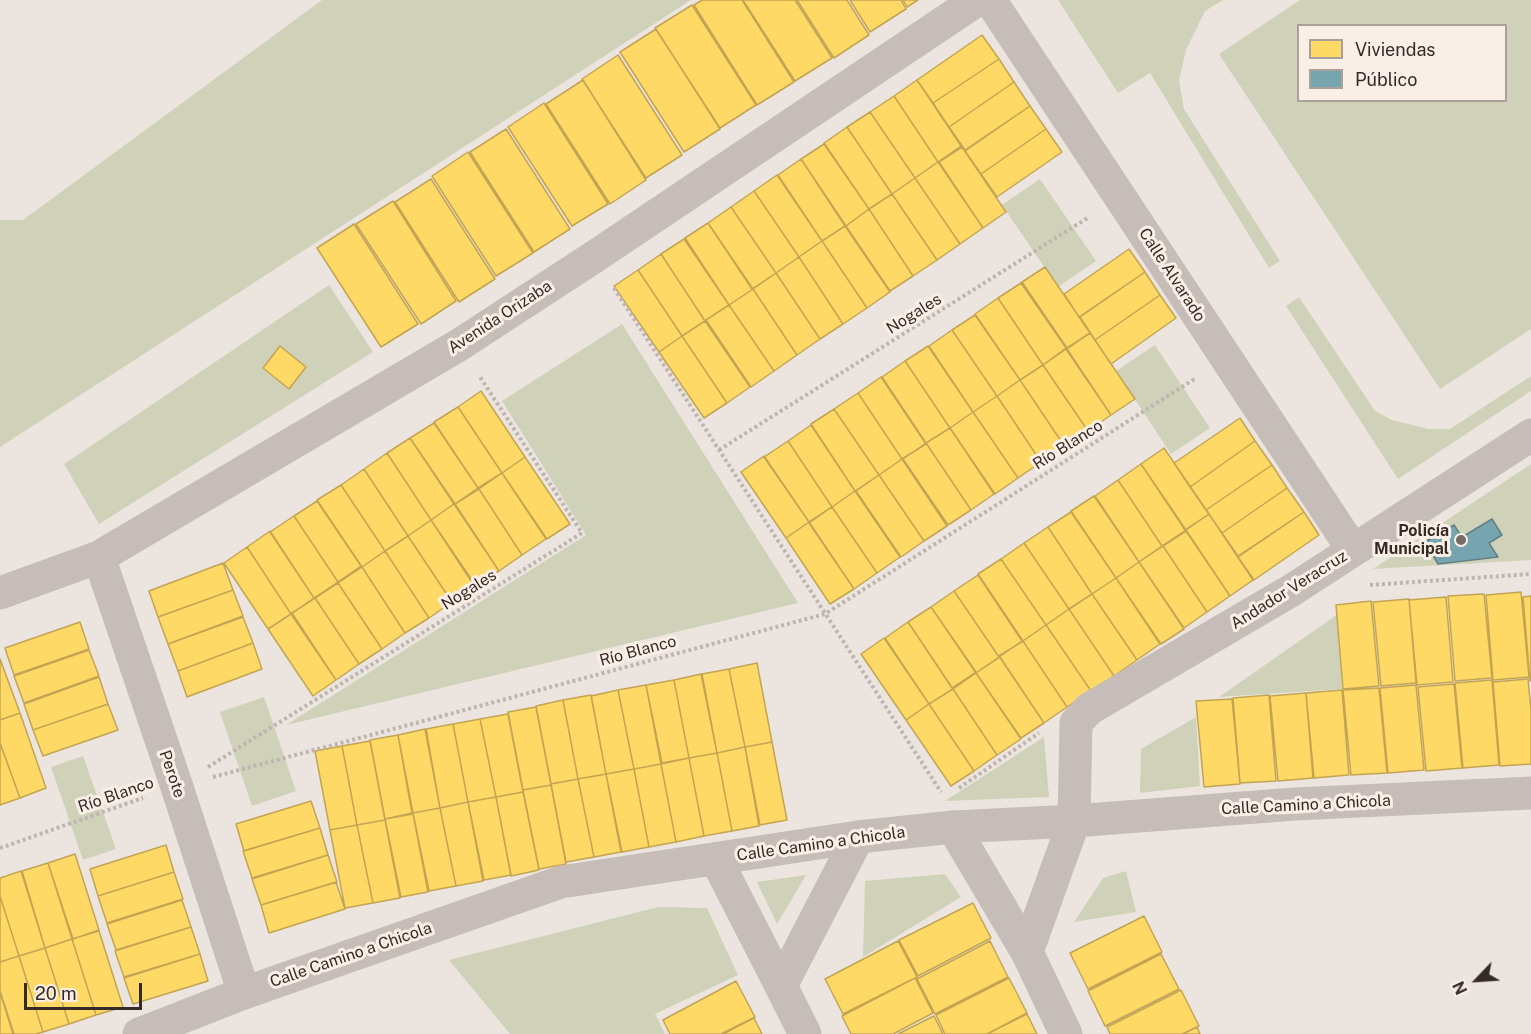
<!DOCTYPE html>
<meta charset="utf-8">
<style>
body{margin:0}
#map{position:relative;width:1531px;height:1034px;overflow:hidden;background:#ece5df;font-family:"Public Sans",sans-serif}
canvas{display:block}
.legend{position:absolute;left:1297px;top:24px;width:210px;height:78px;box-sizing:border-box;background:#faefe6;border:2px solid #aca09a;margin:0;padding:8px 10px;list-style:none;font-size:18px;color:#362a27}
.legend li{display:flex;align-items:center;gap:12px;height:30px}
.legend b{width:30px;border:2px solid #aca09a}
.north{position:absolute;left:1447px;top:950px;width:60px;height:60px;-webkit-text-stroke:4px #faefe6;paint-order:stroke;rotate:245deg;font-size:16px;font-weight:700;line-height:24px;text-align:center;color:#362a27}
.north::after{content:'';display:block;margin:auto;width:21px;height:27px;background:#362a27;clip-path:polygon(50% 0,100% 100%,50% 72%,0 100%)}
.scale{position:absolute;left:24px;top:983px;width:118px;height:27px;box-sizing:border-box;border:3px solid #362a27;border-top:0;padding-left:8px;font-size:18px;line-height:21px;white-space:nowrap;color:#362a27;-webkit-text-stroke:4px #faefe6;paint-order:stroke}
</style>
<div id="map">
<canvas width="1531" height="1034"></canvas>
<ul class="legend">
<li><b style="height:16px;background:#ffd966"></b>Viviendas</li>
<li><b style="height:16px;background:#76a5af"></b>Público</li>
</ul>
<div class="north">N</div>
<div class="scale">20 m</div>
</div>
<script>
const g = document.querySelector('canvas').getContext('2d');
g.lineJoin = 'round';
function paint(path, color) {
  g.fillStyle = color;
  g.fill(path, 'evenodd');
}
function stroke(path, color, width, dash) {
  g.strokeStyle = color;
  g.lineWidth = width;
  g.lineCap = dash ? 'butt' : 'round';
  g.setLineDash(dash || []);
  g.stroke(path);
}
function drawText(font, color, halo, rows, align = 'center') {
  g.font = font + ' "Public Sans",sans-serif';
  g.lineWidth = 6;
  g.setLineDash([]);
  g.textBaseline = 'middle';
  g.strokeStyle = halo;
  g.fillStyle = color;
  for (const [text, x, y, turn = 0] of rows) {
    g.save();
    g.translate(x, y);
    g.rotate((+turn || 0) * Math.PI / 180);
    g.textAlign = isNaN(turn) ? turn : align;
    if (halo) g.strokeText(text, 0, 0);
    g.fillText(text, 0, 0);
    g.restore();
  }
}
paint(new Path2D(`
 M322 0H691L0 447V220H23Z
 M1058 0H1223L1205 11 1186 50 1179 80 1184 109 1280 261 1269 268 1150 73 1118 93Z
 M1300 0H1531V329L1440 389 1219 54ZM1298 26H1506V100H1298Z
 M1040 179 1096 261 1058 287 1002 205Z
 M329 285 373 352 99 524 64 464Z
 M1299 297 1375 411 1392 420 1429 429H1450L1531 376V391L1398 479 1286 306Z
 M622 324 798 603 286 725 586 535 502 401Z
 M1155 345 1210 428 1171 454 1116 371Z
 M1531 464V560L1373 569Z
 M1338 614 1342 689 1219 697Z
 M264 697 296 791 252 806 220 712Z
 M1196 717 1200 786 1140 793 1141 749Z
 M1044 737 1049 797 945 801Z
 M83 756 116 849 83 860 51 767Z
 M1126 871 1136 912 1074 922 1103 878Z
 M945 874 961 897 863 957 865 881Z
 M806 875 777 924 757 882Z
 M658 907 707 908 738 975 655 1014 665 1034H510L449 960Z`), '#cfd2b8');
const homes = new Path2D(`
 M702 0H742L794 82 757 105 694 5Z
 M743 0H795L832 58 795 81Z
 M797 0H847L869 35 834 58Z
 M850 0H901L906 9 870 32Z
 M903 0H918L907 7Z
 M692 5 756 105 720 128 655 28Z
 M656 29 720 129 684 152 620 52Z
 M982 35 999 59 933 103 917 80Z
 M618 55 682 155 646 178 582 79Z
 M999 59 1014 82 949 127 933 103Z
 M583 80 646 180 610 204 546 104Z
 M917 80 961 146 938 162 894 96Z
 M1014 82 1030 106 965 150 949 127Z
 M894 96 938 162 915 178 870 112Z
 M544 103 608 204 572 226 508 127Z
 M1030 106 1046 129 981 174 965 151Z
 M870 112 915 178 892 194 847 127Z
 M847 127 892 194 869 209 824 143Z
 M506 129 570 229 534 252 470 152Z
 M1046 129 1062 152 997 197 981 174Z
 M824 144 869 209 846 226 801 159Z
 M962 147 1006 212 983 228 939 162Z
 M468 152 533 253 496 276 432 176Z
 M801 159 845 226 822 241 778 175Z
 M938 162 983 228 960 244 915 178Z
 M777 175 822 241 799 257 754 191Z
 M915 178 960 244 937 260 892 194Z
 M431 179 495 279 459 302 395 202Z
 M754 191 799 257 776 273 731 207Z
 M892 194 937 260 913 276 869 209Z
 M393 201 456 301 421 324 356 224Z
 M731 207 776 273 752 289 708 223Z
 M869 209 913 276 890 291 846 226Z
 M708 223 753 289 729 305 685 238Z
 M354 224 418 324 381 347 317 248Z
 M845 226 890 292 867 308 822 241Z
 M684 239 729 305 705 321 661 254Z
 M822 241 867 308 843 324 799 257Z
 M1129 249 1145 272 1079 317 1064 294Z
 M661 254 705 321 682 336 638 270Z
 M799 257 843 324 820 339 776 273Z
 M1045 267 1090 333 1067 348 1022 282Z
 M638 270 682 336 659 352 614 286Z
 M1145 272 1160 295 1095 340 1080 317Z
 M776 273 820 339 797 355 753 289Z
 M1021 283 1066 348 1043 365 998 298Z
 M753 289 797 355 774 371 729 305Z
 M1160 295 1176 318 1111 364 1095 340Z
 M998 298 1043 365 1020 380 975 314Z
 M729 305 774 371 751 387 706 320Z
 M975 315 1020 380 997 396 952 330Z
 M705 321 750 387 727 403 682 336Z
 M952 330 997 396 973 412 929 346Z
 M1090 333 1135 399 1111 415 1067 349Z
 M682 336 727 403 704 418 659 352Z
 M280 346 306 367 289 389 263 368Z
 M928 346 973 412 950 428 905 361Z
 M1066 349 1111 415 1088 431 1043 365Z
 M905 361 950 428 926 443 882 377Z
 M1043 365 1088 431 1065 447 1020 380Z
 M881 377 926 444 902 459 858 393Z
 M1020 380 1065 447 1041 462 997 396Z
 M481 391 525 457 502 473 458 407Z
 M858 393 902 459 879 475 834 409Z
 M997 396 1041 462 1018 478 973 412Z
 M458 407 502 473 478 488 434 422Z
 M834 409 879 475 855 491 811 424Z
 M973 412 1018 478 995 494 950 428Z
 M1240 418 1255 441 1190 487 1174 463Z
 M434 423 478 488 455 504 410 438Z
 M811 425 855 491 832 507 788 441Z
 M950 428 994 494 971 510 926 443Z
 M410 438 454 504 431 520 387 453Z
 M788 441 832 507 809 522 764 457Z
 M1255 441 1272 465 1206 510 1190 487Z
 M926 443 971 510 948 525 903 459Z
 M1164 448 1209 514 1185 530 1141 464Z
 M387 453 431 520 408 536 364 469Z
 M764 456 809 522 786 538 741 472Z
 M525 457 570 524 547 539 502 473Z
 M902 459 947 526 924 541 879 475Z
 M1141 464 1186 530 1162 546 1118 480Z
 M1272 465 1287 488 1222 533 1206 510Z
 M364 469 408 536 385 551 341 485Z
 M502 473 546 539 522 555 479 489Z
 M879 475 924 541 901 557 856 491Z
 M1118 480 1162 546 1139 562 1095 496Z
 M341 485 385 551 362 567 317 500Z
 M1287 488 1304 512 1238 556 1222 533Z
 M479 489 522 555 499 571 455 504Z
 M855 491 900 557 877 573 832 507Z
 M1094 496 1139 562 1116 578 1071 511Z
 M317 501 361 566 338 582 294 516Z
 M454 504 499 571 476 586 431 520Z
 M832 507 877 573 854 589 809 523Z
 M1071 512 1116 578 1092 594 1048 527Z
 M1304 512 1319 535 1254 580 1238 557Z
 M1209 514 1253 580 1230 596 1186 530Z
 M294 516 338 582 314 598 270 532Z
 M431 520 475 587 452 602 408 536Z
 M809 522 854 589 830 604 786 538Z
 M1048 527 1092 594 1069 609 1024 543Z
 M270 531 314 598 291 614 247 547Z
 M1186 531 1230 596 1207 612 1163 546Z
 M408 536 452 602 429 618 385 551Z
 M1024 543 1069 609 1046 625 1001 559Z
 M1163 546 1207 612 1184 628 1139 562Z
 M247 547 291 614 268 629 224 563Z
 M385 551 429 618 405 633 362 567Z
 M1001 559 1046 625 1023 641 978 574Z
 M1139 562 1184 629 1161 644 1116 578Z
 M223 563 233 590 158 617 149 591Z
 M362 567 405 633 382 649 338 583Z
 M978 575 1022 641 999 657 954 591Z
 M1116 578 1160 644 1137 660 1092 594Z
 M338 583 382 649 359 664 315 598Z
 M233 590 243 616 168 644 158 617Z
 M954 591 999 657 976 673 931 607Z
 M1521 592 1529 677 1493 680 1486 595Z
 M1092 594 1137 660 1114 676 1069 609Z
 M1484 594 1492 678 1455 681 1448 596Z
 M1531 596V681H1530L1523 597Z
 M1446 597 1453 682 1417 685 1409 600Z
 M315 598 359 664 336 680 292 613Z
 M1409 599 1416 683 1381 686 1373 602Z
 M1371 601 1379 686 1343 689 1336 605Z
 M931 607 976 672 952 688 908 622Z
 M1069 609 1114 676 1091 691 1046 625Z
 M291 614 336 680 313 696 268 629Z
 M243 617 253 643 178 671 168 644Z
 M80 622 89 649 14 675 5 648Z
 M908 622 953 689 929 704 885 638Z
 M1046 625 1091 691 1067 707 1023 641Z
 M884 638 929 704 906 720 861 654Z
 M1023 641 1067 707 1044 723 999 656Z
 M253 643 262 669 187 697 178 671Z
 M89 650 99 676 24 703 14 676Z
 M1000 657 1044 723 1021 738 976 673Z
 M0 659 20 713 0 720Z
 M757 663 772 742 745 747 729 669Z
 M729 669 745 747 717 753 702 674Z
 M976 673 1021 739 997 755 953 689Z
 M701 674 717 753 689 758 674 680Z
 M99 677 108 704 33 730 24 704Z
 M1528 679 1531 710V764L1500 766 1493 682Z
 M674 680 689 758 662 763 646 685Z
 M1492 680 1499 765 1463 768 1455 683Z
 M1454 684 1462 768 1426 771 1418 687Z
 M646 685 661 764 634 769 618 690Z
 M1416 685 1424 770 1388 773 1380 688Z
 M1379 688 1387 773 1351 775 1343 690Z
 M953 689 997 755 974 771 929 704Z
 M618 690 634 769 606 774 591 696Z
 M1342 690 1349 775 1314 778 1306 693Z
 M1306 693 1313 778 1278 781 1270 696Z
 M591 695 606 774 578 779 563 700Z
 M1269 695 1276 781 1240 783 1233 698Z
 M1232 699 1240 784 1204 787 1196 701Z
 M563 700 578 779 551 784 536 706Z
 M108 704 118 730 43 756 33 730Z
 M929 704 974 771 951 786 906 720Z
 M536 707 551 785 523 790 508 712Z
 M20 713 46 788 20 798 0 743V720Z
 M508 714 523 792 496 797 480 719Z
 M480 719 496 797 468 802 453 724Z
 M453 724 468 802 440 808 426 729Z
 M425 729 440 808 413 813 398 735Z
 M398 735 412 813 385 819 370 740Z
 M370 741 385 820 357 825 342 746Z
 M772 742 787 820 760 825 745 747Z
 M0 743 20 798 0 805Z
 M342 746 357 825 330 830 315 751Z
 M745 747 759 826 732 831 717 753Z
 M717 753 732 831 704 836 689 758Z
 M689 758 704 836 676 842 661 764Z
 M661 764 676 842 649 847 634 769Z
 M634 769 649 847 622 852 606 774Z
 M606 774 621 852 594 857 578 779Z
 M578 779 594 857 566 862 551 784Z
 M551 785 566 864 539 869 523 790Z
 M523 792 539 870 511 876 496 797Z
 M496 797 511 875 484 880 468 802Z
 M311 801 320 828 244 851 236 824Z
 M468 802 483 881 456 886 440 808Z
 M440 808 456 886 429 891 413 813Z
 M413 814 428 892 401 897 385 819Z
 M385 820 400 898 373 903 357 825Z
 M357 825 373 903 345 908 330 830Z
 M320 828 328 855 252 878 243 851Z
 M166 845 174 872 98 896 90 869Z
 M75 854 99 930 73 939 48 863Z
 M328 855 337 882 261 905 252 879Z
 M48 863 72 939 45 948 22 871Z
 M21 871 45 948 19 956 0 896V878Z
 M174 872 183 899 107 923 98 896Z
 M336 882 345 909 269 933 261 905Z
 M0 896 19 956 0 962Z
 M182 900 191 927 116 950 107 924Z
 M973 903 991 938 918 976 899 940Z
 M1144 916 1162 952 1088 989 1070 953Z
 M191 927 200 954 124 977 115 951Z
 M99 931 123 1007 96 1015 72 939Z
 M72 939 96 1015 69 1024 45 948Z
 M898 941 917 977 843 1014 825 979Z
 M990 941 1008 977 935 1014 917 979Z
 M45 948 69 1024 43 1032 19 956Z
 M200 954 208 981 133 1004 124 978Z
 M1161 954 1179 989 1105 1026 1088 991Z
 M19 956 43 1032 36 1034H14L0 991V962Z
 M915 978 933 1013 893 1034H851L842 1016Z
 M1009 978 1027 1013 987 1034H945L936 1015Z
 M736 981 755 1017 721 1034H670L663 1020Z
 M1181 990 1199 1026 1182 1034H1110L1107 1027Z
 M0 992 13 1034H0Z
 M1027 1014 1037 1034H987Z
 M934 1016 943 1034H898Z
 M754 1018 762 1034H723Z
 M1197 1027 1200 1034H1183Z`);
paint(homes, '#ffd966');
stroke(homes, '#c3a453', 1.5);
const public = new Path2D(`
 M1492 519 1502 535 1489 543 1498 557 1438 564 1425 542 1454 525 1462 537Z`);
paint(public, '#76a5af');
stroke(public, '#638086', 1.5);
stroke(new Path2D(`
 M614 288 941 792
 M719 450 1089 217
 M1370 585 1531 574
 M208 767 582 533 480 377
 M213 777 825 614 1196 378
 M959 788 1039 733
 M0 848 143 798`), '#beb5b1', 4, [3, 3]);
stroke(new Path2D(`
 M990 0 1353 550
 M99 557 177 787 244 993
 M0 593 99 557 459 345 594 257 977 0
 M953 827 1027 952
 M716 859 781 986
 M805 1034 781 986 858 837
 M1066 1034 1027 952 1074 821 1076 723 1089 709 1292 590 1531 435`), '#c6bdb8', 33);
stroke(new Path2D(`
 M139 1034 244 993 561 882 858 837 953 827 1074 821 1295 804 1531 793`), '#c6bdb8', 33);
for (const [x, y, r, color] of [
 [1461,540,6,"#766b67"]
]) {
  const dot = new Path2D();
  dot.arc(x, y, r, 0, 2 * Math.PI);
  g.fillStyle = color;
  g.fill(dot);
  stroke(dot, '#faefe6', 2);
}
drawText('16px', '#362a27', '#faefe6', [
 ["Calle Alvarado",1172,275,57],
 ["Nogales",914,314,-32],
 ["Avenida Orizaba",500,317,-33],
 ["Río Blanco",1068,445,-32],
 ["Nogales",469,590,-32],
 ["Andador Veracruz",1289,590,-32],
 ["Río Blanco",638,651,-15],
 ["Perote",172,774,71],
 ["Río Blanco",116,795,-19],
 ["Calle Camino a Chicola",1306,805,-3],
 ["Calle Camino a Chicola",821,844,-8],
 ["Calle Camino a Chicola",351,955,-19]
]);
drawText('bold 16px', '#362a27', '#faefe6', [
 ["Policía",1449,531],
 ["Municipal",1449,549]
], 'right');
</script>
